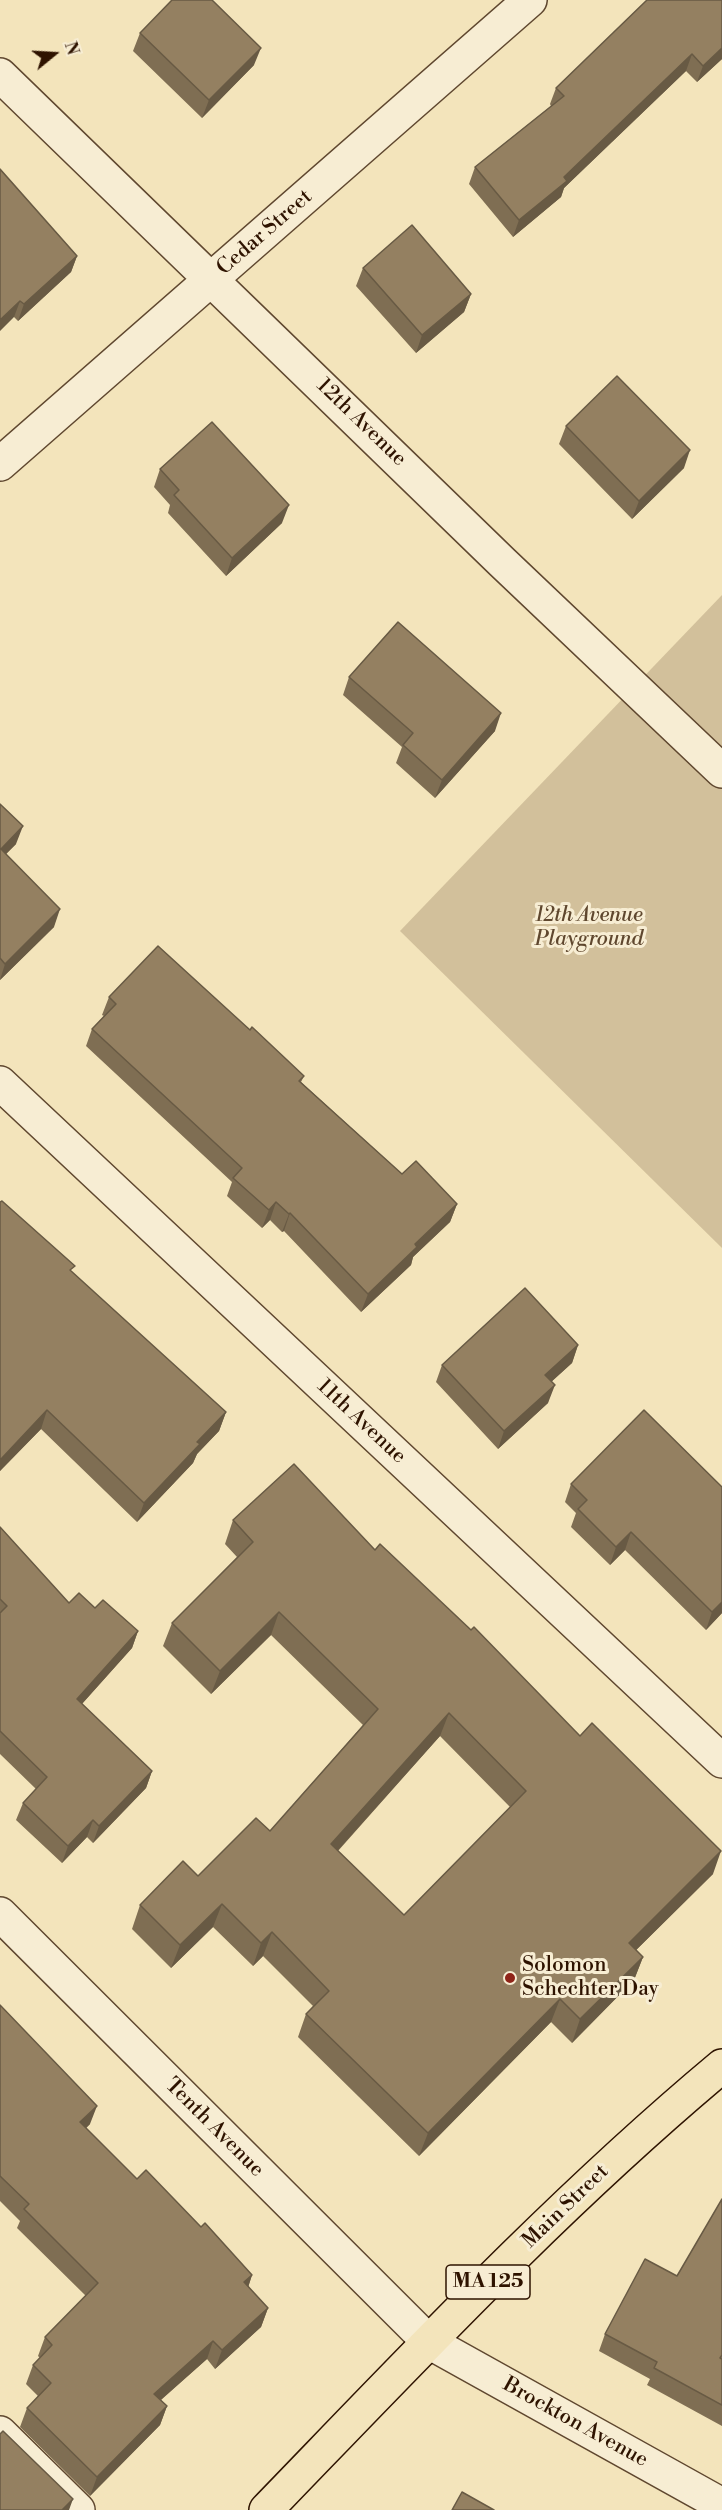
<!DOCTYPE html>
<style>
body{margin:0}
#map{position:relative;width:722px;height:2510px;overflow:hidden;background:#f3e4bb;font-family:"Libre Bodoni",serif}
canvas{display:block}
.north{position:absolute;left:24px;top:24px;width:60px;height:60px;-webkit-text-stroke:4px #f7edd3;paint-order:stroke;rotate:72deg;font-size:16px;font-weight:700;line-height:24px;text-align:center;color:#2e1300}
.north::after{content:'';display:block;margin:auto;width:21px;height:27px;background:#2e1300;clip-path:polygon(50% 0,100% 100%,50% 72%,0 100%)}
</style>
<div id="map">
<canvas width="722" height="2510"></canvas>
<div class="north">N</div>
</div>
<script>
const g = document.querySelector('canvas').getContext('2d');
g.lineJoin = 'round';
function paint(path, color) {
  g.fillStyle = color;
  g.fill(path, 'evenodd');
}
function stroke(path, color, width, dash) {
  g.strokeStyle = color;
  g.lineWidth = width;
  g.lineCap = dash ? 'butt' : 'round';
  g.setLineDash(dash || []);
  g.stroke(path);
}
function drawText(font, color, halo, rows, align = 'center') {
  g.font = font + ' "Libre Bodoni",serif';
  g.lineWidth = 6;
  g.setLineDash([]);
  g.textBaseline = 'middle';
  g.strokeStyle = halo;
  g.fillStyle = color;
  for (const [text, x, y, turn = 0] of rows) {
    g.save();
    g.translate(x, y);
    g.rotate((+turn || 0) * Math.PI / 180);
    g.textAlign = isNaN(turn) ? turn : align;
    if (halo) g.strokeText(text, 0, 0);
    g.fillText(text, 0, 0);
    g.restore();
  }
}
paint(new Path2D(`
 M722 595V1248L400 931Z`), '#d2c09b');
const minor = new Path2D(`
 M0 75 502 562 722 771
 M0 464 530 0
 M0 1083 722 1761
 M0 1914 429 2342 722 2505
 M0 2433 78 2510`);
const major = new Path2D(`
 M266 2510C414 2357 559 2202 722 2066`);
stroke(minor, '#5f472f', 36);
stroke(major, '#2e1300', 36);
stroke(minor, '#f7edd3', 33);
stroke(major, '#f3e4bb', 33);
paint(new Path2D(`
 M647 0 722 59 697 82 686 71 564 188 561 197 513 237 469 184 475 167 551 106 550 104 556 88Z
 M140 33 254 65 202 118 133 51Z
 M0 169 77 256 71 272 18 321 14 317Z
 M363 268 471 294 464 312 416 353 356 286Z
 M566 426 684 468 632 519 559 444Z
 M160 469 282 523 226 576 168 513 170 505 154 487Z
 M349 677 495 731 435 798 396 763 402 747 343 695Z
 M0 804 16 844 6 854 54 927 0 980Z
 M109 997 250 1030 304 1076 301 1082 402 1174 457 1204 450 1222 413 1257 411 1265 361 1312 284 1231 282 1232 270 1220 262 1228 227 1196 232 1182 86 1046 92 1029 104 1016 102 1015Z
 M0 1202 72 1272 226 1412 219 1431 197 1454 193 1463 137 1522 41 1429 0 1471Z
 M578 1345 572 1363 551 1382 548 1403 498 1449 436 1382 442 1365Z
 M571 1484 722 1487V1613L706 1630 625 1550 610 1565 571 1527 576 1513 565 1502Z
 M233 1520 375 1550 713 1874 636 1950 643 1957 634 1980 572 2043 551 2022 419 2156 298 2037 306 2014 313 2006 263 1956 253 1966 213 1927 171 1968 132 1929 140 1905 198 1876 270 1831 363 1725 271 1635 211 1694 163 1646 172 1623 237 1557 225 1544ZM440 1736 510 1807 404 1915 338 1851Z
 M0 1527 69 1603 95 1608 138 1631 132 1648 82 1704 152 1771 146 1788 93 1843 87 1837 62 1863 16 1820 23 1803 36 1789 0 1754Z
 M0 2005 90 2124 86 2128 137 2179 201 2227 252 2275 248 2287 268 2308 261 2327 215 2369 207 2359 161 2400 167 2406 160 2425 90 2496 20 2427 27 2408 38 2396 26 2384 33 2365 40 2358 38 2356 45 2337 86 2296 17 2228 20 2221 0 2201Z
 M722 2199V2426L647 2385 650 2379 599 2351 605 2334 677 2276Z`), '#7f6e53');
paint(new Path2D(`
 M261 48 254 65 202 118 209 100Z
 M722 48V59L697 82 703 66Z
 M692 54 686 71 564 188 561 197 513 237 519 220Z
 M77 256 71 272 18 321 24 304Z
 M471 294 464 312 416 353 422 335Z
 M20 301 14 317 0 331V320Z
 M690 450 684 468 632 519 639 501Z
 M289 505 282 523 226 576 232 558Z
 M501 713 495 731 435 798 442 780Z
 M23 826 16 844 0 860 1 849Z
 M60 909 54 927 0 980 5 964Z
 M276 1202 270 1220 262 1228 269 1210Z
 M457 1204 450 1222 413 1257 411 1265 361 1312 368 1294 415 1244Z
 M290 1213 284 1231 282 1232 289 1214Z
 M578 1345 572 1363 539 1393 545 1375Z
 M555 1385 548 1403 498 1449 504 1431Z
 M47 1410 41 1429 0 1471V1460Z
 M226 1412 219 1431 197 1454 193 1463 137 1522 144 1503 197 1442Z
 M631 1532 625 1550 610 1565 616 1547Z
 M722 1602V1613L706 1630 712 1612Z
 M279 1612 271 1635 211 1694 220 1671Z
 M138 1631 132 1648 71 1716 77 1699Z
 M449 1713 440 1736 323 1867 331 1844Z
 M152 1771 146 1788 93 1843 99 1826Z
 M93 1820 87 1837 62 1863 68 1846Z
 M721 1851 713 1874 620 1966 629 1943Z
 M222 1904 213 1927 171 1968 180 1945Z
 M272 1932 263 1956 253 1966 261 1943Z
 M643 1957 634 1980 572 2043 580 2019Z
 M560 1999 551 2022 419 2156 428 2133Z
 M97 2106 90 2124 73 2141 80 2122Z
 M252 2275 246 2294 244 2282Z
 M268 2308 261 2327 215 2369 222 2350Z
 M213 2341 207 2359 147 2412 154 2394Z
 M167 2406 160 2425 90 2496 97 2477Z
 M73 2499 69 2510H62Z`), '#685a44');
const building = new Path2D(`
 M172 0H212L261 48 209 100 140 33Z
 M647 0H722V48L703 66 692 54 564 177 567 181 519 220 475 167 564 96 556 88Z
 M0 169 77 256 24 304 20 301 0 320Z
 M412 225 471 294 422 335 363 268Z
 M617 376 690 450 639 501 566 426Z
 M212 422 289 505 232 558 174 495 179 490 160 469Z
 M398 622 501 713 442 780 403 745 413 733 349 677Z
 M0 804 23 826 1 849 60 909 5 964 0 958Z
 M158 946 250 1030 252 1027 304 1076 299 1081 402 1174 416 1161 457 1204 415 1244 417 1247 368 1294 290 1213 289 1214 276 1202 269 1210 233 1178 242 1168 92 1029 116 1004 109 997Z
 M2 1201 75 1266 70 1270 226 1412 197 1442 200 1444 144 1503 47 1410 0 1460V1202Z
 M525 1288 578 1345 545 1375 555 1385 504 1431 442 1365Z
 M644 1410 722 1487V1602L712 1612 631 1532 616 1547 578 1509 587 1500 571 1484Z
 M294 1464 375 1550 380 1544 471 1630 474 1627 580 1736 592 1723 721 1851 629 1943 643 1957 580 2019 560 1999 428 2133 306 2014 329 1991 272 1932 261 1943 222 1904 180 1945 140 1905 183 1861 198 1876 256 1818 270 1831 378 1709 279 1612 220 1671 172 1623 253 1542 233 1520ZM449 1713 526 1791 404 1915 331 1844Z
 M0 1527 69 1603 79 1593 95 1608 103 1600 138 1631 77 1699 152 1771 99 1826 93 1820 68 1846 23 1803 47 1777 0 1731V1613L7 1606 0 1599Z
 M0 2005 97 2106 80 2122 137 2179 146 2170 201 2227 205 2223 252 2275 244 2282 268 2308 222 2350 213 2341 154 2394 167 2406 97 2477 27 2408 51 2383 33 2365 52 2345 45 2337 98 2283 24 2209 29 2204 0 2176Z
 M722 2199V2355L720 2358 722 2359V2405L654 2368 657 2362 605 2334 645 2259 677 2276Z
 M3 2431 73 2499 62 2510H0V2434Z
 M462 2492 494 2510H452Z`);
paint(building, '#948061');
stroke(building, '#685a44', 1.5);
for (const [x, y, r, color] of [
 [510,1978,6,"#8f2418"]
]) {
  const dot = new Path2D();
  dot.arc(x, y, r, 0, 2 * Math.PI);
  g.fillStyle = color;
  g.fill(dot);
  stroke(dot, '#f7edd3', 2);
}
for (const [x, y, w] of [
 [488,2282,84]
]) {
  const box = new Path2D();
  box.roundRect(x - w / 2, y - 17, w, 34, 4.5);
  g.fillStyle = '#f7edd3';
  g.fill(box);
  stroke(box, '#2e1300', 1.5);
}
drawText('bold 20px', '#2e1300', null, [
 ["MA 125",488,2282]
]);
drawText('21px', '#2e1300', '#f7edd3', [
 ["Cedar Street",265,233,-41],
 ["12th Avenue",361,423,44],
 ["11th Avenue",361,1422,43],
 ["Tenth Avenue",214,2128,45],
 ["Main Street",566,2207,-44],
 ["Brockton Avenue",575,2423,29]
]);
drawText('italic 21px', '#5f472e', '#f7edd3', [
 ["12th Avenue",589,916],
 ["Playground",589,940]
]);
drawText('21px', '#2e1300', '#f7edd3', [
 ["Solomon",522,1966],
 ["Schechter Day",522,1990]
], 'left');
</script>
